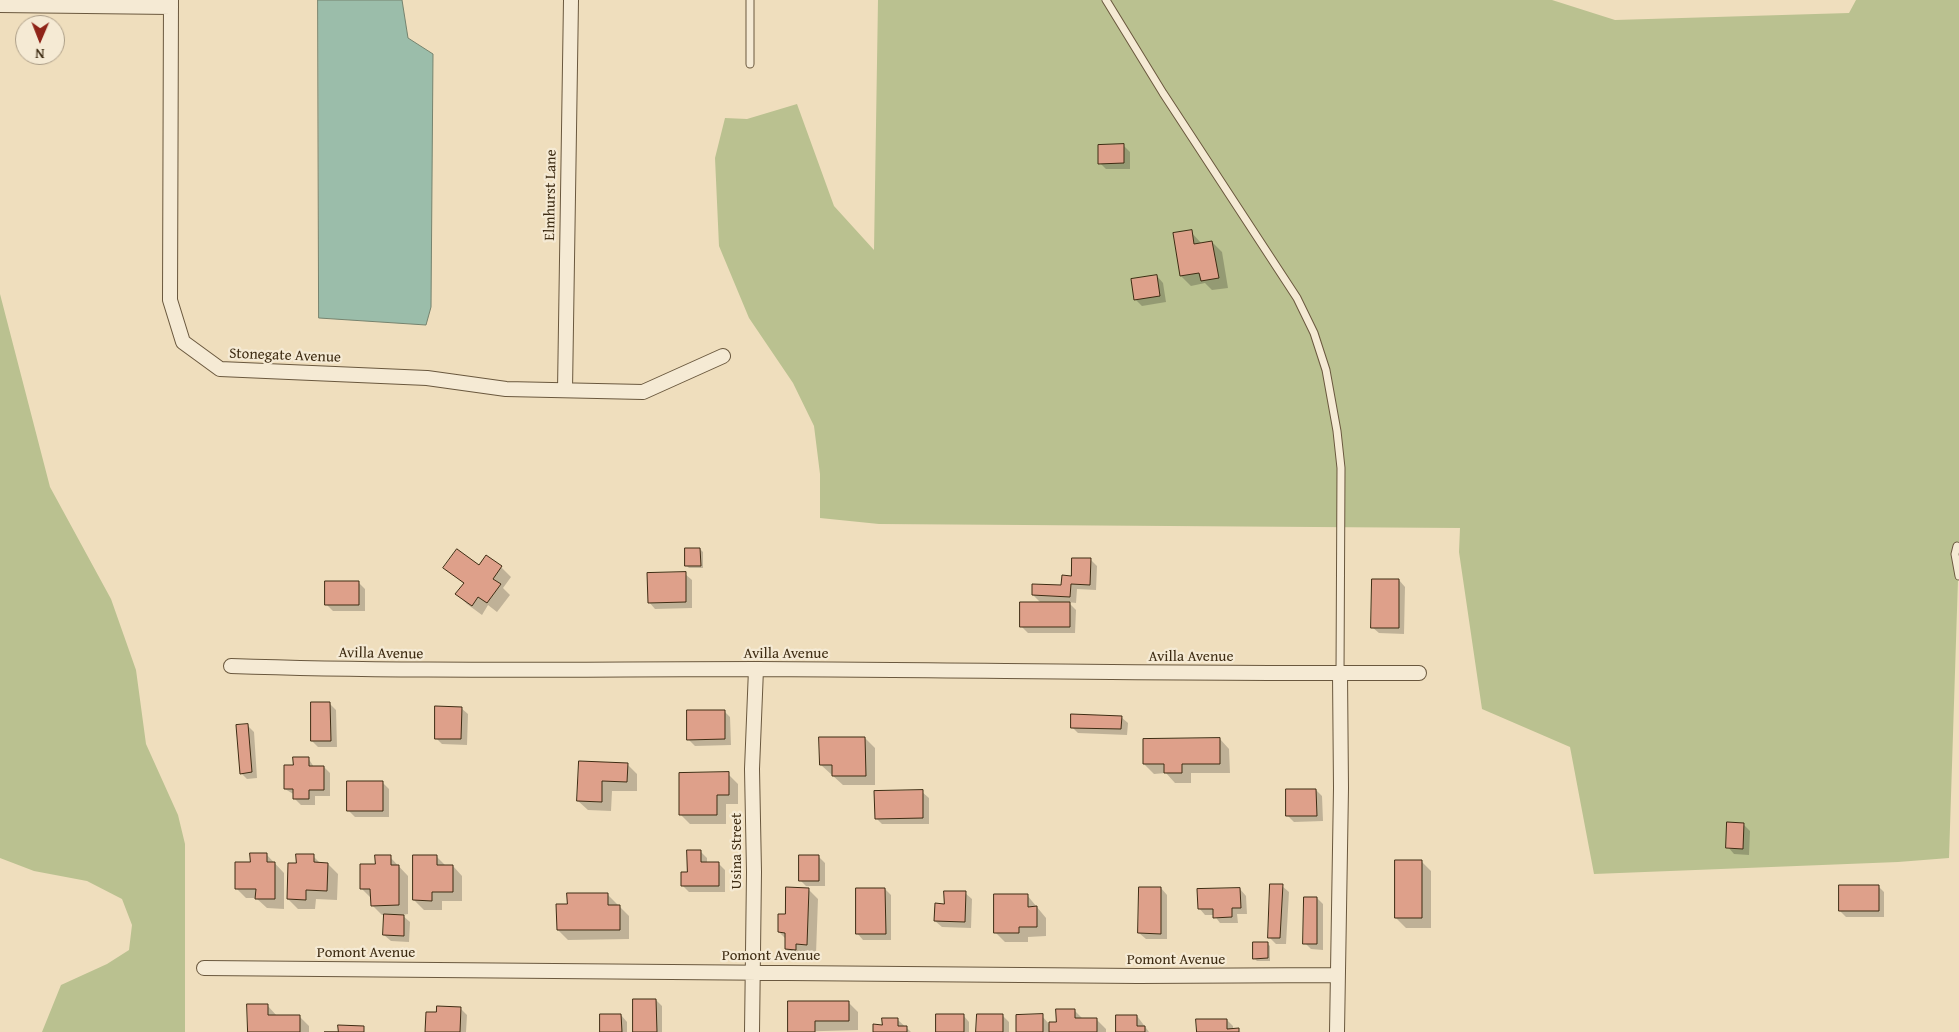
<!DOCTYPE html>
<style>
body{margin:0}
#map{position:relative;width:1959px;height:1032px;overflow:hidden;background:#efdebd;font-family:"Gentium Book Plus",serif}
canvas{display:block}
.north{position:absolute;left:15px;top:15px;width:50px;height:50px;box-sizing:border-box;background:#f5ead4;border:1px solid #ac9e87;border-radius:50%;rotate:181deg;font-size:14px;font-weight:700;line-height:20px;text-align:center;color:#3e2c13}
.north::after{content:'';display:block;margin:auto;width:18px;height:22px;background:#8f2418;clip-path:polygon(50% 0,100% 100%,50% 72%,0 100%)}
</style>
<div id="map">
<canvas width="1959" height="1032"></canvas>
<div class="north">N</div>
</div>
<script>
const g = document.querySelector('canvas').getContext('2d');
g.lineJoin = 'round';
function paint(path, color) {
  g.fillStyle = color;
  g.fill(path, 'evenodd');
}
function stroke(path, color, width, dash) {
  g.strokeStyle = color;
  g.lineWidth = width;
  g.lineCap = dash ? 'butt' : 'round';
  g.setLineDash(dash || []);
  g.stroke(path);
}
function drawText(font, color, halo, rows, align = 'center') {
  g.font = font + ' "Gentium Book Plus",serif';
  g.lineWidth = 4.5;
  g.setLineDash([]);
  g.textBaseline = 'middle';
  g.strokeStyle = halo;
  g.fillStyle = color;
  for (const [text, x, y, turn = 0] of rows) {
    g.save();
    g.translate(x, y);
    g.rotate((+turn || 0) * Math.PI / 180);
    g.textAlign = isNaN(turn) ? turn : align;
    if (halo) g.strokeText(text, 0, 0);
    g.fillText(text, 0, 0);
    g.restore();
  }
}
paint(new Path2D(`
 M878 0H1552L1615 20 1849 13 1856 0H1959V548L1949 858 1898 862 1594 874 1570 747 1482 709 1459 552 1460 528 879 524 820 518V474L814 426 793 383 749 318 719 246 715 158 725 118 747 119 797 104 834 206 874 250Z
 M0 294 50 487 111 599 136 670 146 744 178 815 185 844V1032H42L61 985 107 964 129 950 132 925 122 899 87 881 34 871 0 858Z`), '#bac190');
const water = new Path2D(`
 M318 0H402L408 38 433 54 431 307 426 325 319 318Z`);
paint(water, '#9bbdaa');
stroke(water, '#76836e', 1);
paint(new Path2D(`
 M1123 145 1130 152V169H1106L1100 163Z
 M1191 232 1202 244 1212 242 1222 252 1228 288 1212 290 1205 283 1191 286 1181 276 1174 234Z
 M1157 276 1163 283 1166 302 1142 306 1135 299Z
 M700 549 703 552V568H689L686 565Z
 M1091 560 1097 566 1096 590 1077 589 1076 603 1068 602 1076 610 1075 633H1028L1021 626 1041 603 1033 595 1063 587Z
 M479 566 501 567 511 577 503 588 510 595 497 612 488 605 482 615 467 604 457 594 464 584 445 568Z
 M685 574 692 580V608L655 609 649 602Z
 M1399 580 1405 587 1404 634 1379 633 1372 627Z
 M358 582 365 589V611H333L327 605Z
 M330 704 336 710 337 747H318L312 741Z
 M461 708 468 714 467 745 442 744 436 738Z
 M724 711 730 717 731 745 695 746 688 739Z
 M1121 717 1128 723 1127 735 1078 733 1072 727Z
 M247 725 254 732 257 778 247 779 241 773Z
 M865 738 875 748V785H843L821 765Z
 M1220 739 1229 749 1230 773H1191V783H1175L1166 773 1154 774 1144 764Z
 M308 758 314 767H324L330 773V796H315V805H301L295 799V795L285 789 294 766Z
 M580 762 627 764 637 774V791H612L611 811 588 810 578 801Z
 M728 774 738 784V804H726V824H690L681 815Z
 M382 782 389 789V817H355L349 811Z
 M1316 790 1322 796 1323 821 1294 822 1288 816Z
 M922 792 929 798V824H882L876 818Z
 M1744 825 1750 831 1749 855 1734 854 1728 847Z
 M700 851 707 858V863H718L725 870V892H689L683 886Z
 M266 854 284 873V909L267 908 256 898H246L236 888 252 864Z
 M313 856 321 864H328L338 874 337 900 316 899 315 909H298L288 899 297 864Z
 M390 857 408 876V914L402 915 410 922 409 942 391 941 384 935 385 915H382L372 905V899L362 889 376 866Z
 M437 857 446 866H453L462 876V901H442V910H424L414 900Z
 M819 857 825 863V886H806L800 880Z
 M1421 861 1431 871V928H1406L1396 918Z
 M1282 886 1289 892 1286 944H1276L1269 937Z
 M1878 886 1884 892V917H1846L1840 911Z
 M1161 888 1167 895V939H1146L1139 933Z
 M808 889 818 899 816 954H806V959H796L786 949V939L779 932 786 916Z
 M885 889 891 895V940H863L857 933Z
 M1240 889 1246 896 1247 914H1237L1238 923H1220L1214 915H1205L1199 908Z
 M965 893 972 899 971 928 942 927 935 921Z
 M607 894 629 916V939L568 940 558 930 568 906Z
 M1027 895 1046 918V936L1028 937V942H1005L995 932Z
 M1317 898 1323 904V950L1311 949 1305 943Z
 M1267 943 1270 946V961H1257L1254 958Z
 M656 1000 662 1006V1032H635Z
 M848 1002 858 1012V1030L790 1032Z
 M267 1005 277 1016H299L309 1026V1032H249Z
 M460 1008 467 1015 466 1032H427L438 1013Z
 M1074 1010 1083 1019H1096L1106 1029V1032H1018L1042 1016 1049 1024H1057Z
 M621 1015 627 1022V1032H601Z
 M963 1015 969 1022V1032H937Z
 M1003 1016 1009 1022V1032H978Z
 M1137 1016 1149 1032H1117Z
 M898 1020 911 1032H874L883 1026Z
 M1227 1020 1233 1026V1030L1241 1032H1198Z`), '#0003');
const building = new Path2D(`
 M1124 144V163L1098 164V145Z
 M1192 230 1194 244 1212 241 1219 278 1201 281 1199 273 1180 276 1173 233Z
 M1157 275 1160 296 1134 300 1131 279Z
 M685 548H700L701 566H685Z
 M457 549 479 565 486 555 502 566 493 579 501 584 487 603 478 597 472 606 455 594 464 583 443 568Z
 M1072 558H1091L1090 585 1071 584 1070 597 1032 595V584L1061 585 1062 575 1071 576Z
 M686 572V602L648 603 647 573Z
 M1372 579H1399V628H1371Z
 M325 581H359V605H325Z
 M1020 602H1070V627H1020Z
 M311 702H330L331 741H311Z
 M435 706 462 707 461 739H435Z
 M687 710H725V739L687 740Z
 M1071 714 1122 716 1121 729 1071 728Z
 M248 724 252 772 240 774 236 725Z
 M819 737H865L866 776H832V765H820Z
 M1220 738V764H1182V773H1164V764H1143V739Z
 M293 757H309V766H324V790H309V799H293V789H284V765H293Z
 M579 761 628 763 627 782 602 781V802L577 801Z
 M729 772V795H717V815H679V773Z
 M347 781H383V811H347Z
 M1286 789H1316L1317 816H1286Z
 M923 790V818L875 819 874 791Z
 M1727 822 1744 823 1743 849 1726 848Z
 M687 850H701V862H719V886H681V872H687Z
 M250 853H267V862H275V899H255L256 889H235V862H250Z
 M296 854H314V862L328 863 327 891 306 890V900L287 899 288 863H296Z
 M375 855H391V865H399V905L371 906 370 889H360V864H375Z
 M413 855H437V865H453V892H432V901L413 900Z
 M799 855H819V881H799Z
 M1395 860H1422V918H1395Z
 M1270 884H1283L1280 938H1268Z
 M1839 885H1879V911H1839Z
 M786 887 809 888 807 945 796 944V950L785 949V933L778 932V914H785Z
 M1139 887H1161V934L1138 933Z
 M856 888H885L886 934H856Z
 M1240 888 1241 908H1232V917L1213 918V909H1198L1197 889Z
 M944 891H966L965 922 934 921 935 903 944 904Z
 M567 893H608V905H620V930H557L556 904H567Z
 M994 894H1028V907L1037 906V927H1019V933H994Z
 M1304 897H1317V944H1303Z
 M384 914 404 915V936L383 935Z
 M1253 942H1268V958L1253 959Z
 M633 999H656L657 1032H633Z
 M788 1001H849V1021H815V1032H788Z
 M247 1004H268V1015H300V1032H248Z
 M437 1006 461 1007 460 1032H425L426 1012H436Z
 M1056 1009H1075V1018H1097V1032H1049V1022H1056Z
 M600 1014H621L622 1032H600Z
 M936 1014H964V1032H936Z
 M977 1014H1003V1032H976Z
 M1043 1014V1032H1016V1015Z
 M1116 1015H1137V1026H1145V1032H1116Z
 M882 1018H898V1026H907V1032H873V1024L882 1025Z
 M1196 1019H1227V1029L1239 1028V1032H1197Z
 M338 1025 364 1026V1032H324H338Z`);
paint(building, '#dea08a');
stroke(building, '#3e2c13', 1);
const service = new Path2D(`
 M750 0V64
 M1106 0 1163 93 1297 298 1314 333 1326 370 1337 431 1341 468 1340 674
 M1957 546 1955 554 1959 576`);
const minor = new Path2D(`
 M171 0 170 300 183 342 220 369 427 378 506 389 643 392 723 356
 M0 5 171 7
 M565 390 571 0
 M231 666C407 672 581 669 757 669 978 670 1198 674 1419 673
 M204 968 1138 976 1337 975
 M752 1032 754 872 752 769 756 669
 M1337 1032 1341 788 1340 674`);
stroke(service, '#6a583e', 9);
stroke(minor, '#6a583e', 16);
stroke(service, '#f5ead4', 7);
stroke(minor, '#f5ead4', 14);
drawText('15px', '#3e2c13', '#f5ead4', [
 ["Elmhurst Lane",551,195,-89],
 ["Stonegate Avenue",285,356,2],
 ["Avilla Avenue",381,654,1],
 ["Avilla Avenue",786,654],
 ["Avilla Avenue",1191,657],
 ["Usina Street",737,851,-90],
 ["Pomont Avenue",366,953],
 ["Pomont Avenue",771,956],
 ["Pomont Avenue",1176,960]
]);
</script>
